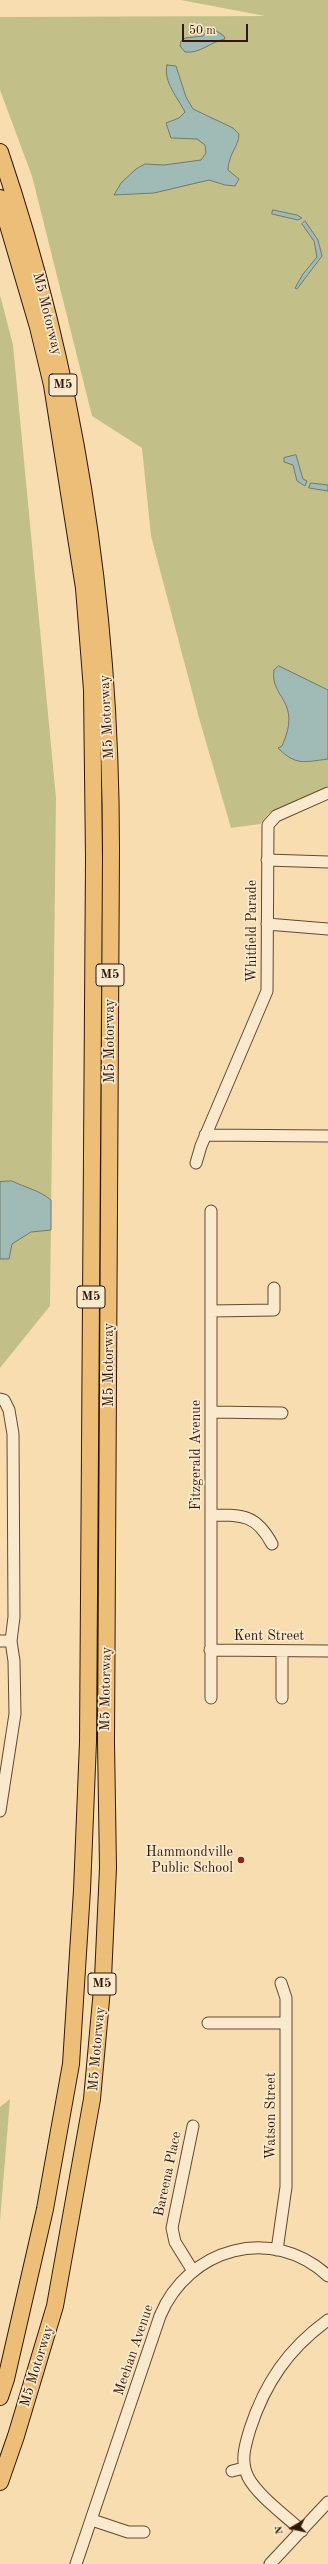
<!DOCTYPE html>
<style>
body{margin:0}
#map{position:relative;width:328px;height:2564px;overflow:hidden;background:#f8ddb1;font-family:"Old Standard TT",serif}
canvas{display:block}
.north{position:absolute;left:272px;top:2508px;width:40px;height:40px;-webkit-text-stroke:3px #fae9cc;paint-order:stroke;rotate:261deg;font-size:11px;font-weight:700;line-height:16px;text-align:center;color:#321709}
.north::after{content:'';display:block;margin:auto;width:14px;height:18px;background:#321709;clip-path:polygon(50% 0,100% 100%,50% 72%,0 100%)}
.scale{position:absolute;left:182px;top:24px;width:66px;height:18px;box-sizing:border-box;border:2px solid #321709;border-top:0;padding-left:5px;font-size:12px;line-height:14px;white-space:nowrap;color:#321709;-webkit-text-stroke:3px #fae9cc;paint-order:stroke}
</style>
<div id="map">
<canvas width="328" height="2564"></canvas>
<div class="north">N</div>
<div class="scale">50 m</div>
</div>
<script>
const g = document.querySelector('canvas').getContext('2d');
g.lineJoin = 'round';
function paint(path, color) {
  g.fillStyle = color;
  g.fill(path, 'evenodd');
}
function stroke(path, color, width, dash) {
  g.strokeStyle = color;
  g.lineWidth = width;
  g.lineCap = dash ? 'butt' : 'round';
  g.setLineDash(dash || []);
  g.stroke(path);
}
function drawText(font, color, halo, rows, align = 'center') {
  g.font = font + ' "Old Standard TT",serif';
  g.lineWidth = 3.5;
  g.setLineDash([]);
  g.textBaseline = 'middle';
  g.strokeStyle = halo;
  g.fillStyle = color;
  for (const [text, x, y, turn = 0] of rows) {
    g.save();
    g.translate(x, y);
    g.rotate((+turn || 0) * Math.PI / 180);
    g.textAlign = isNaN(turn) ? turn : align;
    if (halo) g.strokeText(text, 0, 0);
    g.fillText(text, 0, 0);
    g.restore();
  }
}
paint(new Path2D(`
 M181 0H328V786L269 813 260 824 231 828 199 718 151 536 142 448 92 416 32 176 0 90V17L265 16Z
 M0 295 13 345 56 798 50 1306 0 1368Z
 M10 2099 0 2221V2107Z`), '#c2c088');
const water = new Path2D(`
 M208 30H215L224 36 225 39C210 42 200 54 185 52L180 46 181 41 185 38 203 36Z
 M167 65 176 66 186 97 193 109 233 128 239 134C239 146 228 155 228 170L239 179 235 186 225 185 209 180 154 193 114 195 121 183 136 169 145 164 164 165 201 160 206 153 205 145 197 139 171 138 166 123 179 118 185 112C178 98 163 82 167 65Z
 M273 210 297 215 302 218 298 220 272 214Z
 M305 221 318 240 322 256 297 289 295 288 303 274 317 257 314 241 302 224Z
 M296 455 303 479 307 481 305 486 297 481 293 465 284 462V458Z
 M311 483 328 485V491L309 488Z
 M279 666 328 690V759C304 762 296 766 278 748L282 746C303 700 269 698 274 670Z
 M12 1181C26 1188 39 1190 51 1200V1230L31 1232 12 1244 9 1259H0V1182Z`);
paint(water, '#a0bab5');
stroke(water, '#747970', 1);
const minor = new Path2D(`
 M267 860 328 862
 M267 924 328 929
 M205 1135 328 1136
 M196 1163 201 1146 267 991 268 825 276 816 328 793
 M211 1311 274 1310V1288
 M0 1399 4 1400 9 1410 13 1434 14 1617 11 1641 14 1661 15 1714 0 1811
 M211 1412 282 1413
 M211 1515C242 1515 256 1514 272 1544
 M0 1641H11
 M210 1650 328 1651
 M211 1698V1211
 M282 1698V1651
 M208 2023H286
 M193 2126 172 2228 175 2242 193 2271
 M277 2250 286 2187V1998L281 1983
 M232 2471 244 2468
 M92 2520 128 2532H144
 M302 2531C286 2516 257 2495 248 2477 240 2461 245 2446 250 2429 265 2383 288 2349 328 2320
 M76 2564 160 2316C188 2248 272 2224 328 2276
 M270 2564 328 2502`);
const highway = new Path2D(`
 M0 152C76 376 111 612 111 848L106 1742 108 1868 103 1978 92 2099 55 2306 16 2436 0 2482
 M0 198 38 327 52 385 84 588 92 690 94 859 88 1742 82 1890 71 2064 45 2209 6 2379 0 2397`);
stroke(minor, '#644833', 13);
stroke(highway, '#321709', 18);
stroke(minor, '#fae9cc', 11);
stroke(highway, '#ecbe78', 16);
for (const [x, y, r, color] of [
 [241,1860,4,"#8f2418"]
]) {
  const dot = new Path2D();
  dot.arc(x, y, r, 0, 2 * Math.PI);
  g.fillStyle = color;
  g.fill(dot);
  stroke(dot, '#fae9cc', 1.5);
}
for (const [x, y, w] of [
 [63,385,28],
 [110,975,28],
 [91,1297,28],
 [102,1984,28]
]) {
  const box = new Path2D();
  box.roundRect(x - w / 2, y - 11, w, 22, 3);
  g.fillStyle = '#fae9cc';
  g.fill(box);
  stroke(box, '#321709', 1);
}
drawText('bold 13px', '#321709', null, [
 ["M5",63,385],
 ["M5",110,975],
 ["M5",91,1297],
 ["M5",102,1984]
]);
drawText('14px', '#321709', '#fae9cc', [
 ["M5 Motorway",47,314,76],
 ["M5 Motorway",107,717,-93],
 ["Whitfield Parade",252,931,-90],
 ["M5 Motorway",110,1041,-90],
 ["M5 Motorway",109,1365,-90],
 ["Fitzgerald Avenue",196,1455,-90],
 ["Kent Street",269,1636],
 ["M5 Motorway",106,1689,-89],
 ["M5 Motorway",97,2049,-85],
 ["Watson Street",271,2116,-90],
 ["Bareena Place",168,2174,-78],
 ["Meehan Avenue",134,2350,-71],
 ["M5 Motorway",37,2366,-73]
]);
drawText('14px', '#321709', '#fae9cc', [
 ["Hammondville",233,1852],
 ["Public School",233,1868]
], 'right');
</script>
